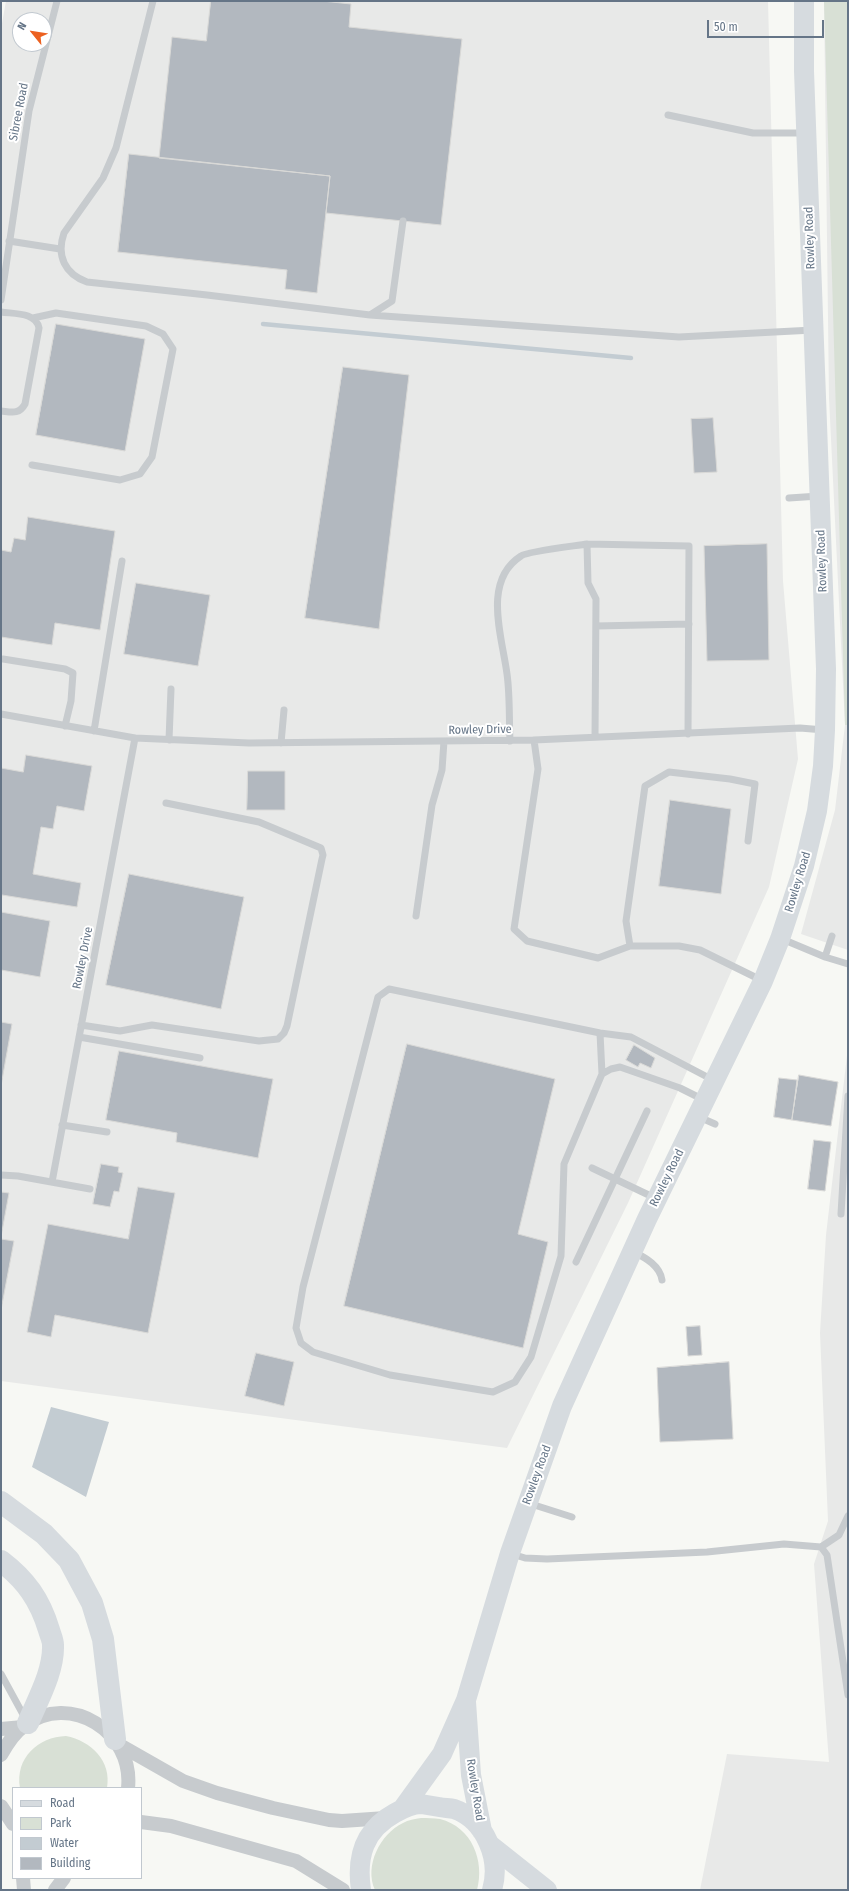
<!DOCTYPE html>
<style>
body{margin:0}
#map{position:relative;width:849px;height:1891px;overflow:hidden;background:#f7f8f4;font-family:"Fira Sans Condensed",sans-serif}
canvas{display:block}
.frame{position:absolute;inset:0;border:2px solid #657587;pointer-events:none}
.legend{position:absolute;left:12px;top:1787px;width:130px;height:92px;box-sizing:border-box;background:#fff;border:1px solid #c1c8cf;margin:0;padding:5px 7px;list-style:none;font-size:12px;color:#657587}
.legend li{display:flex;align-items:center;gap:8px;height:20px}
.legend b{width:20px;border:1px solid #c1c8cf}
.north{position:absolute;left:12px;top:12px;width:40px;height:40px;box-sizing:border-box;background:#fff;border:1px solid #c1c8cf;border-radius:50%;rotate:300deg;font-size:11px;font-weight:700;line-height:16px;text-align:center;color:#657587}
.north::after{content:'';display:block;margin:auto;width:14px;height:18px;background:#ec6120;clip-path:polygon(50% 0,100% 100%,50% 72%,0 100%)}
.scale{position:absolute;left:707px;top:20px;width:117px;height:18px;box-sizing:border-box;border:2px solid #657587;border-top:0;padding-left:5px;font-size:12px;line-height:14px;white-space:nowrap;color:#657587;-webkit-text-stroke:3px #fff;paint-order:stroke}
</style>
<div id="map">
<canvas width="849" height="1891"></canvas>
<div class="frame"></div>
<ul class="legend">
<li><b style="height:5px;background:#d6dbdf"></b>Road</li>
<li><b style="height:11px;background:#d8e0d5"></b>Park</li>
<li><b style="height:11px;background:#c3ccd2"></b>Water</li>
<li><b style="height:11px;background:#b2b8bf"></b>Building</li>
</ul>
<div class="north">N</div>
<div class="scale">50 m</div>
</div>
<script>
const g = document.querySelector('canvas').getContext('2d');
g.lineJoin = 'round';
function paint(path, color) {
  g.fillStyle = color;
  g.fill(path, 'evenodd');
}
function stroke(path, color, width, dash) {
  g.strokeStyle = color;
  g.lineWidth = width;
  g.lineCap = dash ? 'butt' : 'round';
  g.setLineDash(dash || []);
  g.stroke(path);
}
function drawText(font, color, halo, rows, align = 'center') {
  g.font = font + ' "Fira Sans Condensed",sans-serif';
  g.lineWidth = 4;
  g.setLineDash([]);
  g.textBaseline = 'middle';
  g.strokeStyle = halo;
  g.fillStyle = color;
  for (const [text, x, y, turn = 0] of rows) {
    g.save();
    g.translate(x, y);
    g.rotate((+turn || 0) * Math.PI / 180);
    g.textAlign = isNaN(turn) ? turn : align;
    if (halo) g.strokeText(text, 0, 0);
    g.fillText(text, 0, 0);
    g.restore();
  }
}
paint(new Path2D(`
 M6 1H768L783 581 798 759 769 887 628 1203 507 1448 1 1381V29ZM20 20H44V44H20Z
 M824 1H848V950L801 934 835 810 845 725 829 398Z
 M848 1047V1890H700L727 1754 829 1762 814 1564 828 1521 820 1333 826 1235Z`), '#e8e9e8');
paint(new Path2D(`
 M824 1H848V725H845Z
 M66 1736C91 1741 112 1761 107 1788H20C15 1758 38 1737 66 1736Z
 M421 1818C427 1818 434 1818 440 1819 472 1827 485 1861 477 1890H375C364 1866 380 1834 403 1823 408 1820 415 1819 421 1818Z`), '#d8e0d5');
paint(new Path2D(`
 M51 1407 109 1422 86 1497 32 1467Z`), '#c3ccd2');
stroke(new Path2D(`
 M263 324 631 358`), '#c3ccd2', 4.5);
const building = new Path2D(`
 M211 1H322L351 4 349 27 462 39 441 225 326 213 330 176 159 158 172 37 206 41Z
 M129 154 330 176 317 293 285 289 287 270 118 252Z
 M56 324 145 339 125 451 36 435Z
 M343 367 409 375 379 629 305 618Z
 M713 418 717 472 694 473 691 419Z
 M28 517 115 531 100 630 55 623 52 645 1 637V550L11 552 14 538 25 540Z
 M767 544 769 660 707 661 704 546Z
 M136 583 210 595 198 666 124 654Z
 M26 755 92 766 84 811 57 806 53 829 41 827 33 874 81 883 77 907 2 895 1 901V768L23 772Z
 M248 771H285V810H247Z
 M670 800 731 809 721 894 659 886Z
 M129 874 244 897 221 1009 106 985Z
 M1 912 50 921 40 977 1 970Z
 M1 1022 12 1024 1 1086Z
 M407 1044 555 1079 518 1234 548 1242 523 1348 344 1306Z
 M634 1045 655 1058 651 1068 640 1063 638 1067 626 1060Z
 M119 1051 273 1079 258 1158 176 1142 177 1133 106 1120Z
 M799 1075 838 1082 831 1126 792 1120Z
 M779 1078 797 1080 792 1120 774 1117Z
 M814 1140 831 1142 825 1191 808 1189Z
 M101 1164 119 1167 118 1172 123 1173 119 1192 114 1191 110 1207 93 1204Z
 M138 1187 175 1193 148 1333 55 1315 51 1337 27 1332 48 1224 128 1239Z
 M1 1192 9 1193 1 1237Z
 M1 1239 14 1241 1 1310Z
 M700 1326 702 1355 688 1356 686 1327Z
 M256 1353 294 1362 284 1406 245 1396Z
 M729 1362 733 1439 660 1442 657 1368Z`);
paint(building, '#b2b8bf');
stroke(building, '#d9d9d7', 1);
stroke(new Path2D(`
 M153 1 116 148 103 178 64 233C56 256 65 274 87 282L207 295 370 315 392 301 403 221
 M668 115 753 133H806
 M9 241 60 249
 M1 300 29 111 57 1
 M1 312C14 314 36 312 39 328L25 404C19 415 11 412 1 411
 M370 315 679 337 813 330
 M32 465 120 480 140 474 152 457 173 349 163 334 146 326 56 313 33 318
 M789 498 819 496
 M596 626 689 624
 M3 659 65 669 73 673 71 701 65 726
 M1 714 135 738 249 743 534 740 800 728 824 730
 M94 731 122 561
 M595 737 596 599 588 583 587 544 689 546 688 734
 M169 740 171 689
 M534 740 538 769 514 929 527 941 598 958 630 946
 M510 741C509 719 510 695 507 674 502 636 482 581 521 556 528 551 575 546 587 544
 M281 743 284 710
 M748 841 755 784 730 779 669 772 645 786 626 921 630 946H679L700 950 761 980
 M416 916 432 805 442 770 444 741
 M782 939 825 957 832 936
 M825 957 848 964
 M81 1025 120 1031 152 1025 259 1041 278 1039 284 1033 287 1026 322 859 323 855 321 848 259 822 166 803
 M600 1033 602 1074 564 1164 561 1256 531 1357 515 1382 493 1392 390 1375 313 1352 301 1343 296 1328 303 1287 378 997 389 989 600 1033 631 1037 713 1080
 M79 1037 200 1058
 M602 1074 611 1069 620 1067 680 1088 704 1100
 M699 1117 715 1124
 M62 1125 107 1132
 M592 1168 655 1198
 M1 1175 18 1176 90 1189
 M52 1182 135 738
 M841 1214 848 1096
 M634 1252C646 1258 660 1266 662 1280
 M576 1262 647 1111
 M528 1503 572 1517
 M821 1547 839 1535 848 1516
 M512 1554 525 1558 547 1559 707 1552 784 1544 821 1547 827 1555 848 1695
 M1 1674 25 1718`), '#c7cbce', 7);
stroke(new Path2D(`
 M1 1729 23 1727
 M118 1744 183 1781 217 1793 273 1808 329 1820 342 1821 386 1818
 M1 1755C7 1744 14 1733 24 1726 70 1691 134 1732 128 1788
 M1 1806 13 1824
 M141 1822 171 1826 296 1861 343 1890
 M23 1878 24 1890
 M55 1890 64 1878`), '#c7cbce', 14);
stroke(new Path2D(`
 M466 1702 471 1775 482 1831
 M403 1808 442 1754 466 1700 510 1553 562 1406 647 1219 763 981 780 939 804 866 817 811 823 766 825 730 826 669 804 71V1
 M489 1844 547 1890
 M361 1890C356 1856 364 1830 395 1813 402 1809 412 1804 421 1804 427 1805 433 1806 439 1807 444 1808 450 1808 454 1809 486 1820 501 1860 492 1890`), '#d6dbdf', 20);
stroke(new Path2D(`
 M1 1502 44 1534 69 1560 92 1603 103 1639 115 1739
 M1 1561C26 1580 40 1600 49 1630 50 1634 53 1640 53 1645 54 1671 38 1699 28 1723`), '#d6dbdf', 22);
drawText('12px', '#657587', '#fff', [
 ["Sibree Road",19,112,-79],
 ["Rowley Road",810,238,-92],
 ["Rowley Road",822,561,-92],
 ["Rowley Drive",480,730,-1],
 ["Rowley Road",798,882,-73],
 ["Rowley Drive",83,958,-79],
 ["Rowley Road",667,1178,-64],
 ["Rowley Road",537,1475,-70],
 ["Rowley Road",475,1790,81]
]);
</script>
